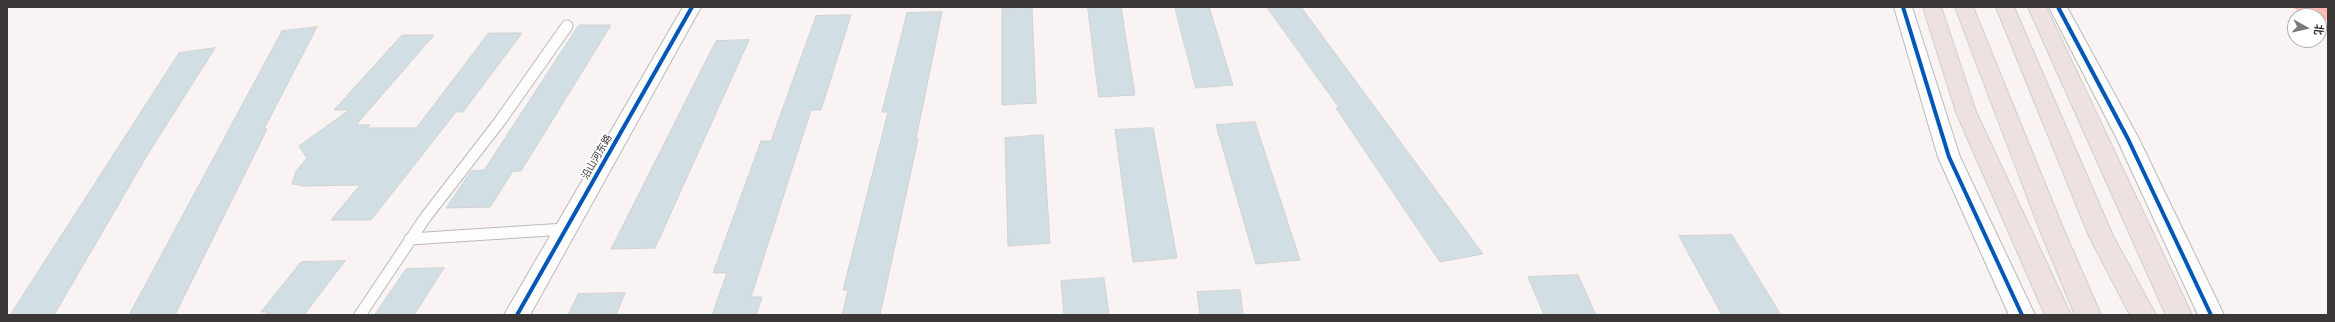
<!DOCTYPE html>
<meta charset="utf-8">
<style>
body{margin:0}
#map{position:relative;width:2335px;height:322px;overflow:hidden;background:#f9f4f3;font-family:"Work Sans","Noto Sans SC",sans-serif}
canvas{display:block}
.frame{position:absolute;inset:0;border:8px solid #3a3736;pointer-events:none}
.north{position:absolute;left:2287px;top:8px;width:40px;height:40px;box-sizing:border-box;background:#fff;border:1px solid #b0afaf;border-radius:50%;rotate:98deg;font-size:11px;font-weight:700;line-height:16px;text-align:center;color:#3a3736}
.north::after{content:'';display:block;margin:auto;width:14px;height:18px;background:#7d7978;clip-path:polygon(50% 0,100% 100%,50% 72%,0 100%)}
</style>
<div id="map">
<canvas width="2335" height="322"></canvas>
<div class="frame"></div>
<div class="north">北</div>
</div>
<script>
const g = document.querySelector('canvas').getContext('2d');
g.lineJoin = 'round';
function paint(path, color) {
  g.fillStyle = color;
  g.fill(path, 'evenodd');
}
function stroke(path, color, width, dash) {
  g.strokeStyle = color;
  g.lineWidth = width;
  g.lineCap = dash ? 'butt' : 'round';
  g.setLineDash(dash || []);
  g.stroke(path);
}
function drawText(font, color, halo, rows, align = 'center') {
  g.font = font + ' "Work Sans","Noto Sans SC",sans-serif';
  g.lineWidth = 3;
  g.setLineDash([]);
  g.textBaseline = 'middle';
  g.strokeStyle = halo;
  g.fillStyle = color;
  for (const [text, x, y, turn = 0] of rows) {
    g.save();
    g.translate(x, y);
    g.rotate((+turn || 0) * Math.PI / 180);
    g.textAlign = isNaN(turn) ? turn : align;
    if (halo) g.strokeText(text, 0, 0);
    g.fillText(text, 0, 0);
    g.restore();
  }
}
paint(new Path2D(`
 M2290 7 2328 8V21Z`), '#fdbcae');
const building = new Path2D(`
 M1088 7H1121L1135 95 1099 97Z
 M1175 7H1209L1233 85 1196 88Z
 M1267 7H1301L1483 254 1440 262 1336 108H1339Z
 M1032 8 1036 103 1002 105V9Z
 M942 12 916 139H918L880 315H842L848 290H843L888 112H882L907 13Z
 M851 15 821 110H811L751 297H762L756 315H712L727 273H713L761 141H771L816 16Z
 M579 25H611L521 171H513L490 207 446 208 471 171 484 170Z
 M317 27 264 129H267L175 315H129L282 31Z
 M489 33H522L463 112H456L371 220H331L360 185 304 186 292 184 296 171 307 158 299 146 349 110H334L402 35H434L356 125H370L367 128H416Z
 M749 40 655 248 611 249 716 41Z
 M215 48 148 154 54 315H10L179 53Z
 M1255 122 1300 260 1256 264 1216 125Z
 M1153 128 1177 258 1133 262 1115 130Z
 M1043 135 1050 243 1008 246 1005 138Z
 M1732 235 1781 315H1722L1679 236Z
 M345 261 304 315H265L268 312H261L301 262Z
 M444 268 414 315 375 314 406 269Z
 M1578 275 1596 315H1544L1528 277Z
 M1104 278 1109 315H1064L1061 281Z
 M1240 290 1243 315H1200L1197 292Z
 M625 293 616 315H568L578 294Z`);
paint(building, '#d1dfe4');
stroke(building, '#d2d1d1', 1);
const service = new Path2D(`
 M410 239 565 229
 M360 315 425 218 500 121 567 26`);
const tertiary = new Path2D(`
 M683 7H701L530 315H504Z
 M1894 7H1912L1960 157 2035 315H2009L1938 157Z
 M2049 7H2067L2139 139 2224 315H2198L2117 139Z`);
const trunk = new Path2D(`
 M1923 7H1941L1976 112 2071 315H2045L1956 112Z
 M1955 7H1973L2063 228 2101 315H2075L2039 228Z
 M1996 7H2014L2113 236 2156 315H2130L2089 236Z
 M2028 7H2046L2192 315H2166Z`);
stroke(service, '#bcb9b8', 13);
stroke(tertiary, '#bcb9b8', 2);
stroke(trunk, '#d1cfcf', 2);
stroke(service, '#fefdfd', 11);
paint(tertiary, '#fefdfd');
paint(trunk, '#eee2e0');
stroke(new Path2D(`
 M1903 7 1949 157 2022 315
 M2058 7 2128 139 2211 315
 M517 315 692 7`), '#0057b8', 4);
drawText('10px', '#3a3736', '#fff', [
 ["沿山河东路",597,157,-60]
]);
</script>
